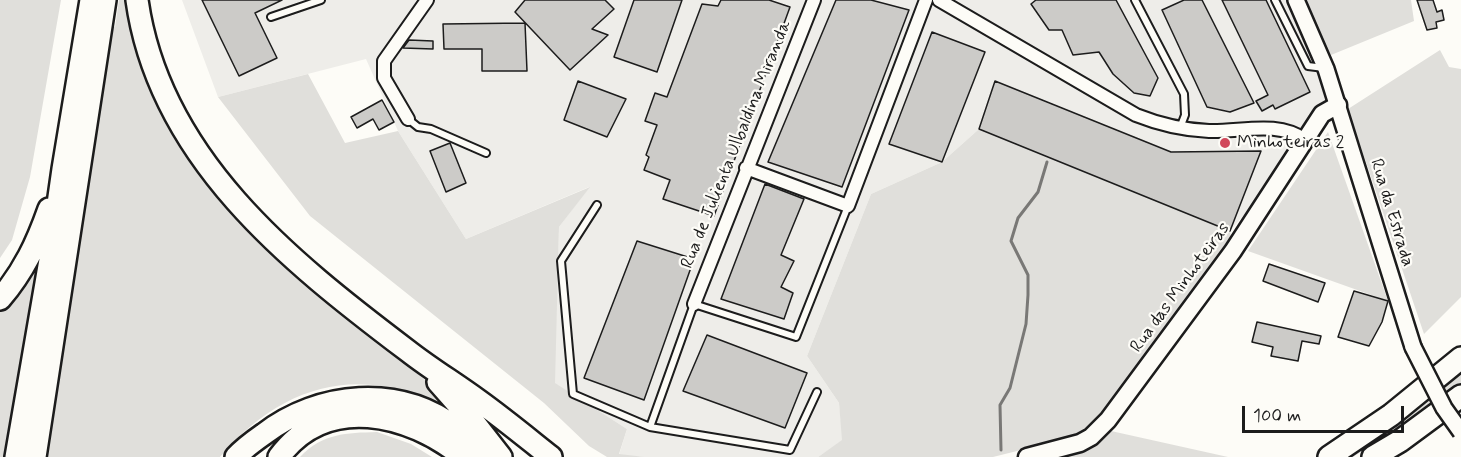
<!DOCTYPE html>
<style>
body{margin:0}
#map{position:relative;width:1461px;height:457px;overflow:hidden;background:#fdfcf7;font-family:Mynerve,sans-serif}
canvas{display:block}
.scale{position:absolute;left:1242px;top:406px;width:162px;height:27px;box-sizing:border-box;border:3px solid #1c1c1c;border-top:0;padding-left:8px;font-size:18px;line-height:21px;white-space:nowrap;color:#1c1c1c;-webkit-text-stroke:4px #fdfcf7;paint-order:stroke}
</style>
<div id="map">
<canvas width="1461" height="457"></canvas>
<div class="scale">100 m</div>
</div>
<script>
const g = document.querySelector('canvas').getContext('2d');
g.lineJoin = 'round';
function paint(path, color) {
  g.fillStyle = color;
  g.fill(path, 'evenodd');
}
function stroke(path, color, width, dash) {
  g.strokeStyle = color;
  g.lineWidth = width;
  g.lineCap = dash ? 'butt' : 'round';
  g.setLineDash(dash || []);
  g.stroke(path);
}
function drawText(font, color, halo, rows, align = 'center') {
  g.font = font + ' Mynerve,sans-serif';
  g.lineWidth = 4.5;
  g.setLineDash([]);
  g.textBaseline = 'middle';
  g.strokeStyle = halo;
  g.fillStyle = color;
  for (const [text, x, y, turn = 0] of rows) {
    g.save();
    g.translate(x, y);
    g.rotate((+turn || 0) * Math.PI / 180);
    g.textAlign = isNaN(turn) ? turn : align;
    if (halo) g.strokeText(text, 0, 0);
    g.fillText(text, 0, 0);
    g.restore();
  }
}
paint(new Path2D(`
 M182 0H1290L1338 105 1230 231 979 129 942 162 871 194 807 356 839 403 843 440 818 457H645L619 455 627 429 554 383 559 227 589 187 466 239 398 131 366 59 218 97Z`), '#eeede9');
paint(new Path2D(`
 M0 0H61L30 177 12 240 0 258Z
 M119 0H129L175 134 198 171 226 208 255 237 296 274 425 380 460 418C372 360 286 379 220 457H45L85 212 111 25 115 27Z
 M1301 0H1411L1414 21 1331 55Z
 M1440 50 1449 67 1461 69V297L1424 334 1348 109Z
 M308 74 345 143 398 131 466 239 590 187 559 227 555 383 627 429 619 454 645 457H607L589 446 544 403 310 216 218 97Z
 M979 129 1230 231 1231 240 1097 422 1077 436 993 457H818L842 440 839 403 807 356 871 194 942 162Z
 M1328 132 1388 301 1248 251Z
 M42 252 3 457H0V305Z
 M1461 371V383L1450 392 1406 423 1353 457H1348L1413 411Z
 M1111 431 1228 457H1056L1095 446Z
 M377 432 411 444 432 457H300C323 433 346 433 377 432Z`), '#e0dfdb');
stroke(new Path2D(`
 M1001 450 1000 405 1010 388 1026 324 1028 295V275L1011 241 1018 218 1038 192 1047 162`), '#797876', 3);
const building = new Path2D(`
 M202 0H282L255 13 277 58 239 76Z
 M525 0H605L614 9 592 29 608 35 570 70 515 12Z
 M634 0H682L657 72 614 57Z
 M721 0H769L790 7 714 216 663 199 670 180 644 170 649 157 646 155 657 125 645 121 655 93 667 97 702 4 718 6Z
 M836 0H871L909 10 842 187 768 162Z
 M1036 0H1116L1158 78 1150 96 1134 93 1113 74 1099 52 1073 55 1062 30H1049L1031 4Z
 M1184 0H1202L1254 103 1230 112 1207 107 1162 10Z
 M1222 0H1266L1310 92 1275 109 1273 105 1262 111 1256 101 1268 95Z
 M1417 0H1433L1437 12 1442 10 1444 20 1436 22 1437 28 1427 30Z
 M525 23 527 71H482V49H444L443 24Z
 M932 32 985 52 942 162 889 144Z
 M409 40 433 41V49L403 48Z
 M578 81 626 99 607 137 564 120Z
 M995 81 1171 152 1261 151 1230 231 979 129Z
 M382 100 394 122 379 130 373 119 357 128 351 117Z
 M450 143 466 183 446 192 430 151Z
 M765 184 804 199 781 255 794 261 781 287 793 293 784 319 721 299Z
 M637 241 694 259 644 400 584 378Z
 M1269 264 1325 283 1318 302 1263 281Z
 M1354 291 1388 301 1382 322 1369 346 1338 337Z
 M1257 322 1321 336 1319 344 1302 341 1298 361 1271 356 1273 347 1252 342Z
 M707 335 807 373 785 428 683 391Z`);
paint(building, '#cccbc8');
stroke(building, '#1c1c1c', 1.5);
const service = new Path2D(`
 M1135 0 1184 94 1185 115 1180 128
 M1275 0 1308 66 1324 68
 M271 17 321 0
 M408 119 418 127 431 129 486 153
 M597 205 561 261 573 394 650 427
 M817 392 790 450 650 427 694 304 796 337 848 206`);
const minor = new Path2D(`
 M939 0 1136 115C1161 125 1183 130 1209 131 1241 132 1278 120 1305 140
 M408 119 384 78V61L427 0
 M746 168 848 206 926 0
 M694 304 814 0`);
const tertiary = new Path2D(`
 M1296 0 1326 69 1413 347`);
const secondary = new Path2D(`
 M1027 457 1080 443 1091 437 1108 420 1233 251 1322 114 1338 105`);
const motorway = new Path2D(`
 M137 0C159 158 289 261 408 351 431 369 456 384 479 401 504 419 527 438 551 457
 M0 299C24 271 37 243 49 209
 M438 382 476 425 501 457
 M16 457 50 260 63 169 91 0
 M35 457 105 0
 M236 457C244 448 254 441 264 434 319 392 399 384 456 428 467 436 477 447 486 457
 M279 457C326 393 409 413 463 457
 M1329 457 1391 415 1461 358
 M1373 457 1400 441 1461 396`);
stroke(service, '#1c1c1c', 10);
stroke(minor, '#1c1c1c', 16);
stroke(tertiary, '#1c1c1c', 20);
stroke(secondary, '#1c1c1c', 21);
stroke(motorway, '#1c1c1c', 26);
stroke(service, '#fdfcf7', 6);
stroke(minor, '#fdfcf7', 12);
stroke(tertiary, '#fdfcf7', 15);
stroke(secondary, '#fdfcf7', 16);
stroke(motorway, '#fdfcf7', 21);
const tertiaryBridge = new Path2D(`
 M1413 347 1444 408 1461 432`);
stroke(tertiaryBridge, '#1c1c1c', 20, []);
stroke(tertiaryBridge, '#fdfcf7', 15);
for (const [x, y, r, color] of [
 [1225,143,6,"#d1495b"]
]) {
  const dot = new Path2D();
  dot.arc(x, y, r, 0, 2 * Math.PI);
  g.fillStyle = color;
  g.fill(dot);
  stroke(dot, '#fdfcf7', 2);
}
drawText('18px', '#1c1c1c', '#fdfcf7', [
 ["Minhoteiras 2",1237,143]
], 'left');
drawText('18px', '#1c1c1c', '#fdfcf7', [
 ["Rua de Julienta Ulbaldina Miranda",737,145,-68],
 ["Rua da Estrada",1391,213,73],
 ["Rua das Minhoteiras",1181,288,-54]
]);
</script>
